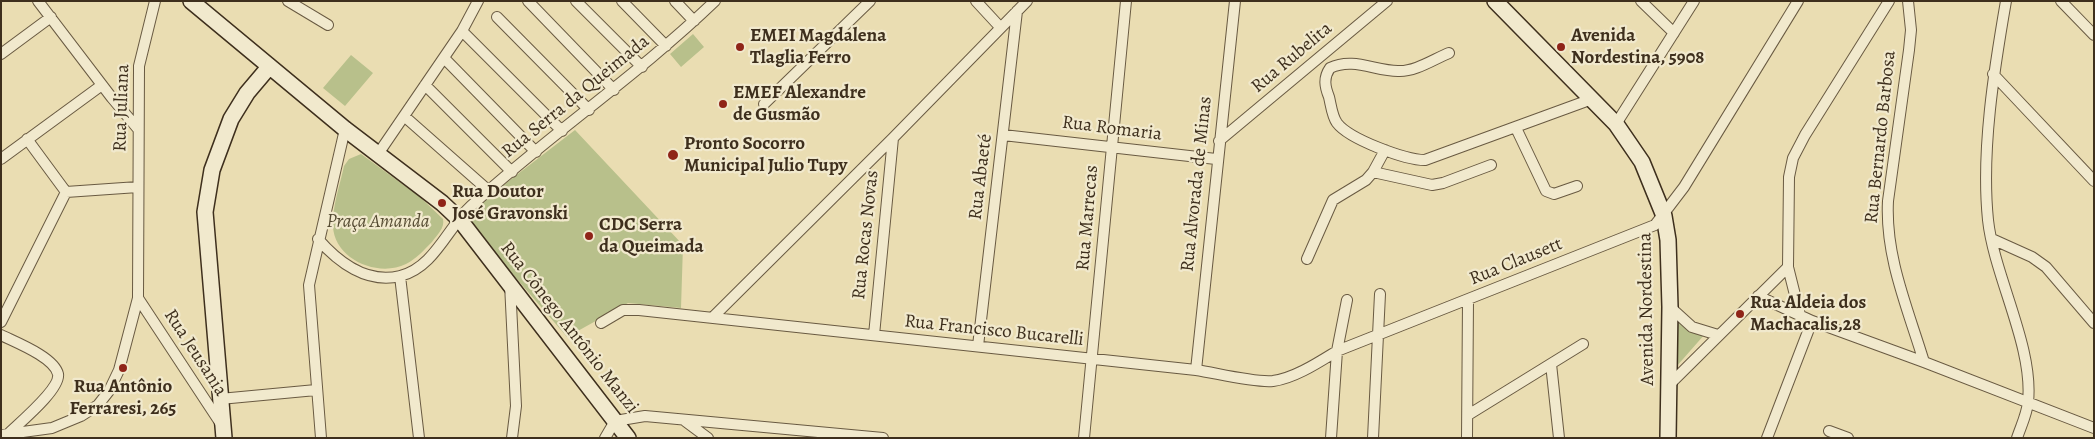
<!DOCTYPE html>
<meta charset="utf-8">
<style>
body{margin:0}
#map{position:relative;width:2095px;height:439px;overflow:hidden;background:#eaddb2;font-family:Alegreya,serif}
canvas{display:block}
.frame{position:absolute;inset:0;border:2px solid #3e2f1d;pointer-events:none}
</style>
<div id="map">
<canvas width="2095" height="439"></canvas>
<div class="frame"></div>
</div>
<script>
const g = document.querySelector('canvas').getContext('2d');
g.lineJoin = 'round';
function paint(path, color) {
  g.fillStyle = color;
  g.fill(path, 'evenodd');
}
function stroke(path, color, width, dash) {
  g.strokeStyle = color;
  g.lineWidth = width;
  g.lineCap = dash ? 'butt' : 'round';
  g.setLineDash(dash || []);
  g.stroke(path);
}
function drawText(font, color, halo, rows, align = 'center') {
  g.font = font + ' Alegreya,serif';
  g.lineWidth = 4.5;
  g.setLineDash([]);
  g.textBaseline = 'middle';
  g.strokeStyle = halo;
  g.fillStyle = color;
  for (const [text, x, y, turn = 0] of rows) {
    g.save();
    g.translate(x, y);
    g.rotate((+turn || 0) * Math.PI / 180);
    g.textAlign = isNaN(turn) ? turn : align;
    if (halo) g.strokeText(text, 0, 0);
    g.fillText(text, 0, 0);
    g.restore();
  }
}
paint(new Path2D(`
 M693 34 704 47 681 67 670 54Z
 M351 55 373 73 345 106 323 88Z
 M575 130 683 245 681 308 628 303 567 337 471 226V210Z
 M361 154 420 197 443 219C445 228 437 235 432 242 424 250 416 259 406 264 378 278 334 259 333 226 332 207 340 185 344 166L349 159Z
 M1678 319 1705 334 1676 367Z`), '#b8c08b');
const street = new Path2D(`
 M38 1 112 98 138 129
 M288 1 328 25
 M528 1 614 90
 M576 1 642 67
 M622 1 666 46
 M675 1 694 21
 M976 1 1000 27
 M1641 1 1674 33
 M1908 1 1911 30 1909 50 1888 201C1885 257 1908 309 1924 362
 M2006 1C1994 70 1981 151 1988 220 1994 276 2034 347 2028 402 2027 414 2021 426 2017 438
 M2061 1 2094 35
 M497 17 589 110
 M462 31 562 131
 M1449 53C1434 59 1415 72 1398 71 1375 71 1353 57 1330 68 1323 78 1325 87 1329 97 1331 105 1332 116 1337 123 1349 139 1405 160 1425 160L1592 99
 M1 54 51 17
 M444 58 536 152
 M1993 74 2094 181
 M425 85 512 172
 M764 104 870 1
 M404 116 489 191
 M1616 124 1694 1
 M1516 128 1546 191 1554 194 1577 186
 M1003 135 1216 159
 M27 139 66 192
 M1219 141 1387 1
 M378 154 462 31 478 1
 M1 159 102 85
 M1373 172 1432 185 1443 183 1491 165
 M66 192 138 187
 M318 239C338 262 367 284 400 276 434 268 448 227 471 206 550 134 638 75 715 1
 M1992 239 2032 257 2046 267 2094 323
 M1307 259 1333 200 1366 180 1373 172 1385 150
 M400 276 419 438
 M510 284 516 406 512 438
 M1758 296 1812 321 1924 362 2094 428
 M138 298 221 424
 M1670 307 1692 327 1718 335
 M1800 315 1788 267 1789 177 1793 158 1805 135 1889 1
 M712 318 893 138 1027 1
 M1 322 66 192
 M601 323 623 310H639L1196 370C1216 373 1254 383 1273 381 1295 378 1319 362 1337 351L1655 225 1684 187 1798 1
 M1 335C15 342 54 357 58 374 61 389 18 424 7 435
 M874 335 893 138
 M978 346 1017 11
 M1551 364 1559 438
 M1196 370 1235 1
 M1669 385 1788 267
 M220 399 316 390
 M1468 415 1583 344
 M685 421 708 438
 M1829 431 1848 438
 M1 435 52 428 81 416 98 405 109 391 119 370 138 298 139 66 155 1
 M321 438 309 285 345 129
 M605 438 615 421 645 416 883 438
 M1084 438 1126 1
 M1331 438 1337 351 1347 300
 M1373 438 1380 294
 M1467 438 1468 301
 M1767 438 1812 321`);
const secondary = new Path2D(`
 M191 1 345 129 442 203 460 220 628 438
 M1495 1 1616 124 1642 162 1664 216 1668 240 1670 307 1668 438
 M224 438 205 212 212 170 231 119 247 93 269 67`);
stroke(street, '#695a42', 12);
stroke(secondary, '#3e2f1d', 18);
stroke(street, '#f1e9cd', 10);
stroke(secondary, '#f1e9cd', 15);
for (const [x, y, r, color] of [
 [740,47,5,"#8f2418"],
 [1561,47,5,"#8f2418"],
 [723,104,5,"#8f2418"],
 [673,155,6,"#8f2418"],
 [442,203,5,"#8f2418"],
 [589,236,5,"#8f2418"],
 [1740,314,5,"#8f2418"],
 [123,368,5,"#8f2418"]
]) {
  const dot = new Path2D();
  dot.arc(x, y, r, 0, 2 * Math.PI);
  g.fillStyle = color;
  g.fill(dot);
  stroke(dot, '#f1e9cd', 2);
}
drawText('bold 19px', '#3e2f1d', '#f1e9cd', [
 ["EMEI Magdalena",750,36],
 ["Tlaglia Ferro",750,58],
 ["Avenida",1571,36],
 ["Nordestina, 5908",1571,58],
 ["EMEF Alexandre",733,93],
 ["de Gusmão",733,115],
 ["Pronto Socorro",684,144],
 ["Municipal Julio Tupy",684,166],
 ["Rua Doutor",452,192],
 ["José Gravonski",452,214],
 ["CDC Serra",599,225],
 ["da Queimada",599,247],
 ["Rua Aldeia dos",1750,303],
 ["Machacalis,28",1750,325],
 ["Rua Antônio",123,387,"center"],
 ["Ferraresi, 265",123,409,"center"]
], 'left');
drawText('19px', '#3e2f1d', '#f1e9cd', [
 ["Rua Rubelita",1292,58,-40],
 ["Rua Serra da Queimada",576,97,-39],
 ["Rua Juliana",122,108,-88],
 ["Rua Romaria",1112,129,7],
 ["Rua Bernardo Barbosa",1881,137,-84],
 ["Rua Abaeté",981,177,-83],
 ["Rua Alvorada de Minas",1197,184,-84],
 ["Rua Marrecas",1088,218,-85],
 ["Rua Rocas Novas",866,235,-84],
 ["Rua Clausett",1516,262,-22],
 ["Avenida Nordestina",1647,309,-91],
 ["Rua Cônego Antônio Manzi",569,328,52],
 ["Rua Francisco Bucarelli",994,331,6],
 ["Rua Jeusania",195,353,57]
]);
drawText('italic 19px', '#564c33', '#f1e9cd', [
 ["Praça Amanda",378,222]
]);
</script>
